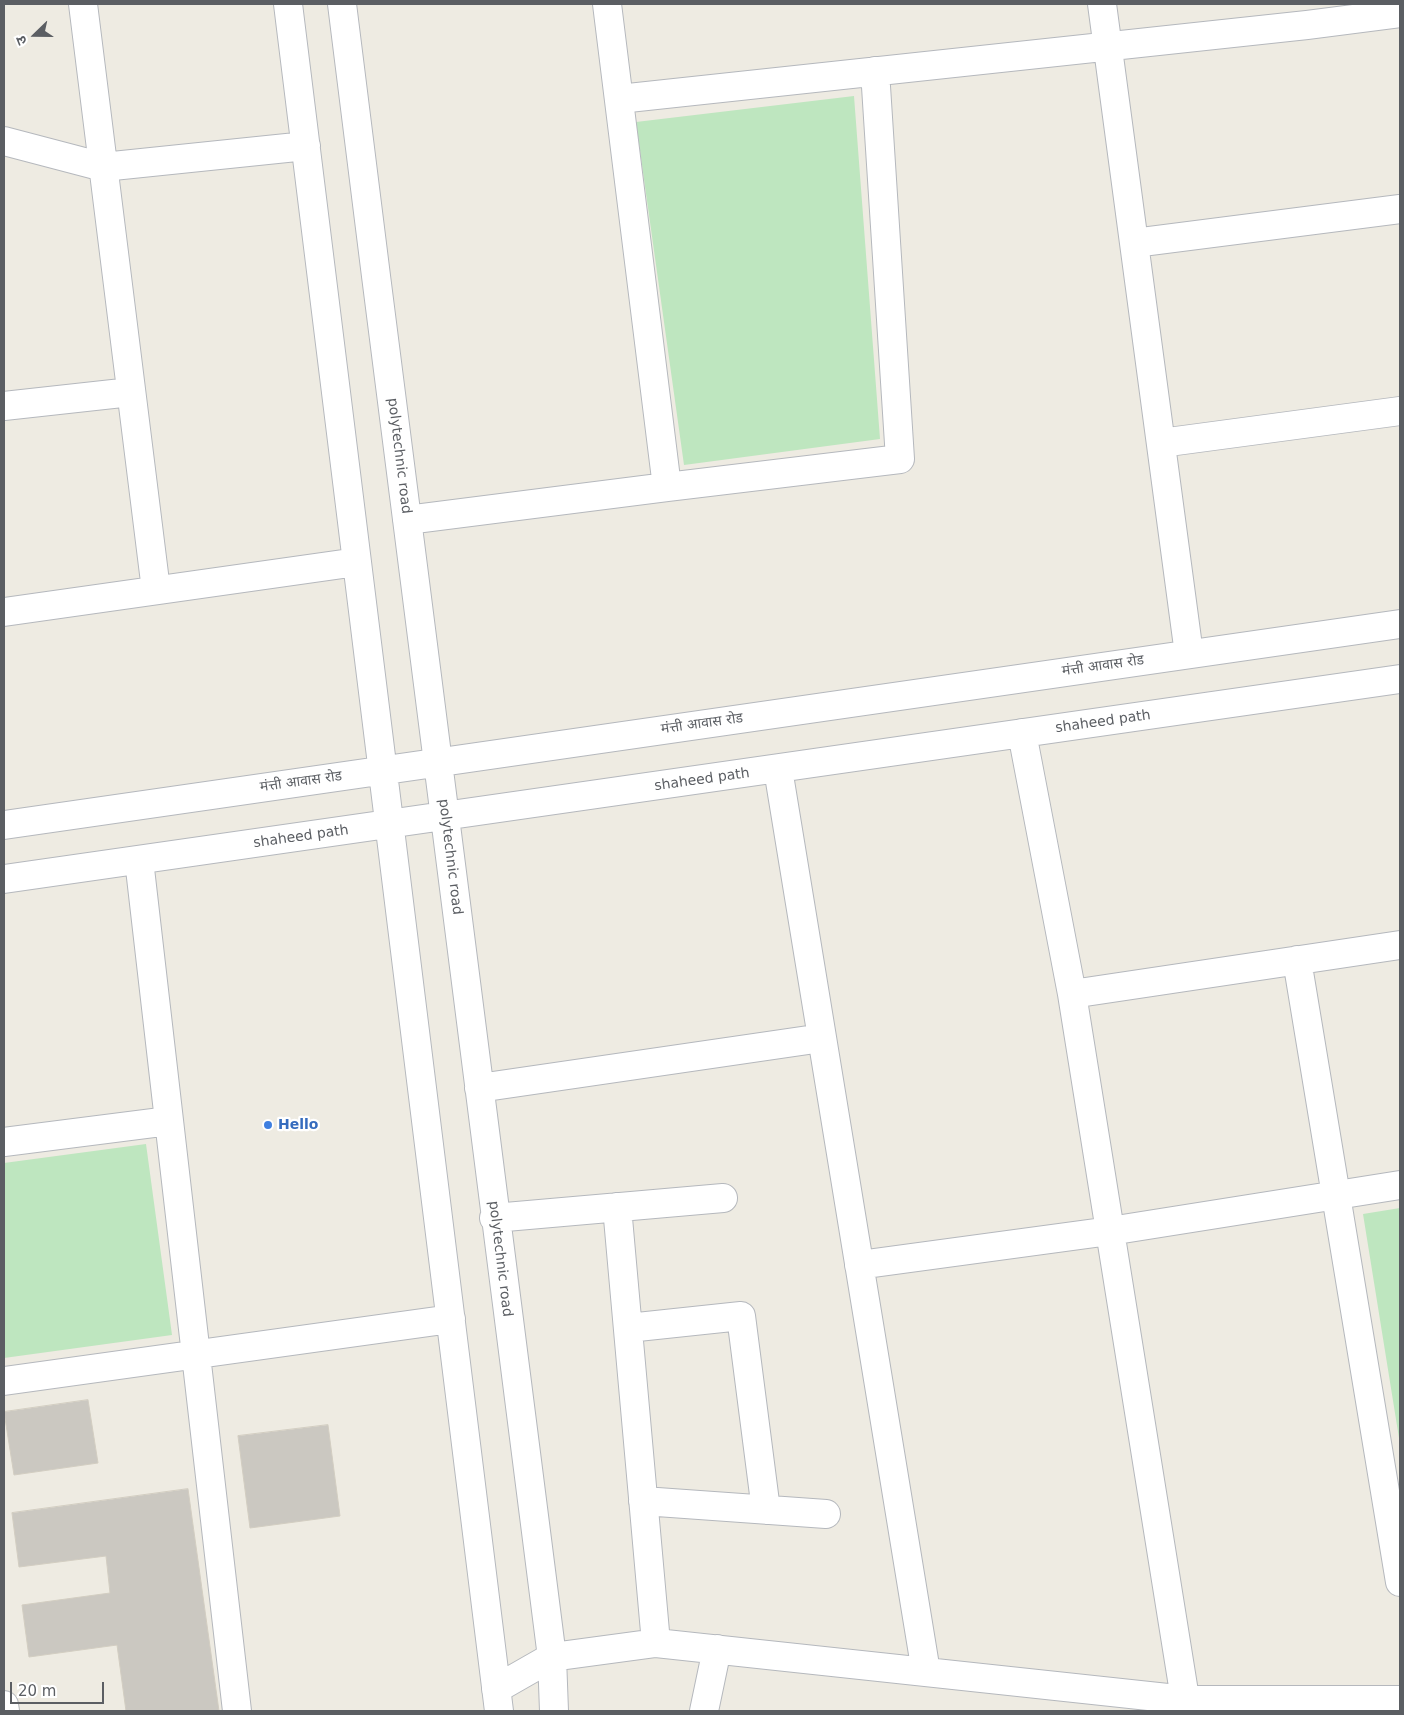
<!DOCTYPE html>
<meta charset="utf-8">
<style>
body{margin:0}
#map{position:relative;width:1404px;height:1715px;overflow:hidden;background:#eeebe2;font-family:"DejaVu Sans","Noto Sans Devanagari",sans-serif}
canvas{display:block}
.frame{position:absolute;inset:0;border:5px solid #5b5e63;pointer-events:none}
.north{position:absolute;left:10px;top:10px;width:50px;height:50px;-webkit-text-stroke:4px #fff;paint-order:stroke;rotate:248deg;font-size:14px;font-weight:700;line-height:20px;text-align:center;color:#5b5e63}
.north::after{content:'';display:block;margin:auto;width:18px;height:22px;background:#5b5e63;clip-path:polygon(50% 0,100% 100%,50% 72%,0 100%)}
.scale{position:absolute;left:10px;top:1682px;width:94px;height:22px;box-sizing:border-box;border:2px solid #5b5e63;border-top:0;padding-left:6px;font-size:15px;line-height:18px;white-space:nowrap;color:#5b5e63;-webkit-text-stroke:4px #fff;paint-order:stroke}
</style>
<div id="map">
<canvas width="1404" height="1715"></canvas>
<div class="frame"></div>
<div class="north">उ</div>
<div class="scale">20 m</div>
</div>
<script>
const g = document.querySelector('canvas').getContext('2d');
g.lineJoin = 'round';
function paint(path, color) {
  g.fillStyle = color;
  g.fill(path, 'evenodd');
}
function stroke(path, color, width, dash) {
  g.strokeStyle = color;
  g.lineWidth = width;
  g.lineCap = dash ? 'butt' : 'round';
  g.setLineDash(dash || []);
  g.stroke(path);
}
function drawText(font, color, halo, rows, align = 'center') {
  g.font = font + ' "DejaVu Sans","Noto Sans Devanagari",sans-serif';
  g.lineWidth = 4.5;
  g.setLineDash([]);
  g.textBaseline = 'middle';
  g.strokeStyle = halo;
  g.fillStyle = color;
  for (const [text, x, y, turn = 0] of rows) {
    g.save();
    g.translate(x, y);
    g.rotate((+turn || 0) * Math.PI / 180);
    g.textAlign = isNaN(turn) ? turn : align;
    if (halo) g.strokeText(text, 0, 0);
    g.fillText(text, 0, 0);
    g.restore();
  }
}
paint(new Path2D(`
 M854 96 880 439 684 465 636 122Z
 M146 1144 172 1335 4 1358V1163Z
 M1400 1208V1438H1399L1363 1214Z`), '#bee6bf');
const building = new Path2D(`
 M88 1400 98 1463 14 1475 4 1412Z
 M328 1425 340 1516 250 1528 238 1436Z
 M188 1489 219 1711H126L117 1645 29 1657 22 1605 110 1593 106 1556 19 1567 12 1513Z`);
paint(building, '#cbc8c1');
stroke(building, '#d2cdc1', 1);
const minor = new Path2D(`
 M83 4 156 590
 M288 4 499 1711
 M342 4C411 555 479 1106 552 1657L554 1711
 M1102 4 1189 654
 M619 99 1307 25 1400 13
 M4 141 103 167 306 146
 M1134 243 1400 209
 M4 406 131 392
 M1161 443 1400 411
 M667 487 900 459 875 71
 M407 520 667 487 607 4
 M4 612 357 562
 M1022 733 1072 994 1187 1711
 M778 769 926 1672
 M4 825 1400 624
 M139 860 237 1711
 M4 879 1400 679
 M1297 960 1400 1582
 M1072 994 1400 945
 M479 1088 822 1038
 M4 1142 169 1121
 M617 1207 656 1643
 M494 1218 723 1198
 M859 1265 1110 1231 1400 1185
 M628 1328 741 1316 766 1510
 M4 1381 451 1319
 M643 1501 826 1514
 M496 1689 552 1657 656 1643 1186 1700H1400
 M4 1705 5 1711
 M704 1711 717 1649`);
stroke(minor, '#b5b8bd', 30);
stroke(minor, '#fff', 28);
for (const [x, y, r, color] of [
 [268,1125,5,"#3f7fe0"]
]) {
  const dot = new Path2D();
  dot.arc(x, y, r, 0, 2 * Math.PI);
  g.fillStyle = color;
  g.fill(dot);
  stroke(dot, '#fff', 2);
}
drawText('14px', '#5b5e63', '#fff', [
 ["polytechnic road",399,456,83],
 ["मंत्ती आवास रोड",1103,666,-8],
 ["shaheed path",1103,722,-8],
 ["मंत्ती आवास रोड",702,724,-8],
 ["shaheed path",702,780,-8],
 ["मंत्ती आवास रोड",301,782,-8],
 ["shaheed path",301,837,-8],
 ["polytechnic road",450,857,83],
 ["polytechnic road",500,1259,83]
]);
drawText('bold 14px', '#366cbe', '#fff', [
 ["Hello",278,1125]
], 'left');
</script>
